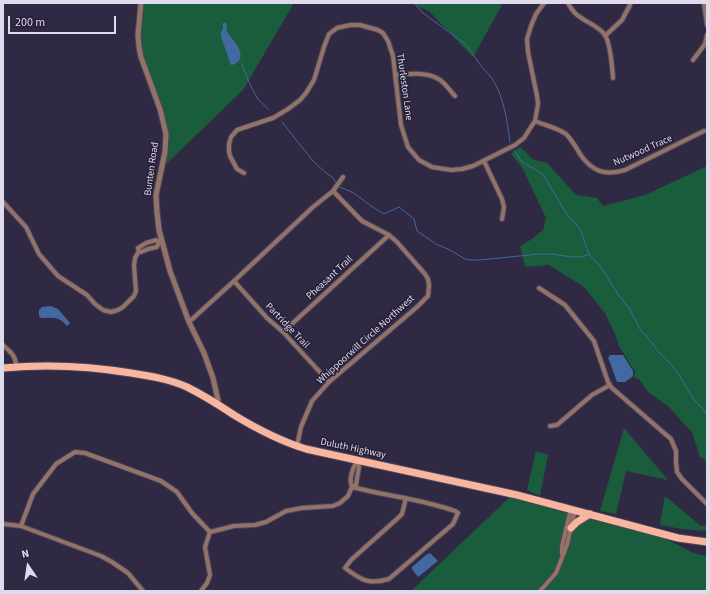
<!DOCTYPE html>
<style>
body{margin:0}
#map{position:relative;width:710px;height:594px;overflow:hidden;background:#302943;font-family:"Source Sans 3",sans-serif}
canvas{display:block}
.frame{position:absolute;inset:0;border:4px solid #dfdbec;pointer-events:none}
.north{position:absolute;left:8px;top:546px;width:40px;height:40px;-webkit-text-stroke:3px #272038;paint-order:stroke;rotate:347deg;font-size:11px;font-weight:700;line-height:16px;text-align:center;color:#dfdbec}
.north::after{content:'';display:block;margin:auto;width:14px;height:18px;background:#dfdbec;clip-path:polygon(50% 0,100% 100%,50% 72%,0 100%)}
.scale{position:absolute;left:8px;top:16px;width:108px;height:18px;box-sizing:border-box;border:2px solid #dfdbec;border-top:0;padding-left:5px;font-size:12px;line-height:14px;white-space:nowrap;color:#dfdbec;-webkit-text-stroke:3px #272038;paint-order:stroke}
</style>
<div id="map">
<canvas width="710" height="594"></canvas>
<div class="frame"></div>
<div class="north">N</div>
<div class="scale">200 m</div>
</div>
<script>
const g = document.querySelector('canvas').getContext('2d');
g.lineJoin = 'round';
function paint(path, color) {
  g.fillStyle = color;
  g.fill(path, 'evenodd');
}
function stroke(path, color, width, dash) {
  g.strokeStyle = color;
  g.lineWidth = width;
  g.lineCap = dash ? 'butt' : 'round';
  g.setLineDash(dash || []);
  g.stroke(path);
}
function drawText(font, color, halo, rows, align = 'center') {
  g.font = font + ' "Source Sans 3",sans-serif';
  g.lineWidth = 3;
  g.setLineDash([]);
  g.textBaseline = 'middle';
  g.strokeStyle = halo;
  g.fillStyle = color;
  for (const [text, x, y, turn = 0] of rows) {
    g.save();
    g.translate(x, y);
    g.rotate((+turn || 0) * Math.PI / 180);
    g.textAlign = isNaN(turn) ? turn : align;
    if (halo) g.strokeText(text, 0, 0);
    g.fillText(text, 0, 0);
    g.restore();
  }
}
paint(new Path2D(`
 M143 3H294L243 90 163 167 168 134 142 65 139 32Z
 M410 3H499L502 5 473 57 429 11Z
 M520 147 534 160 547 163 576 195 597 198 603 206 645 195 707 166V472L705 459 700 457 692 432 686 426 668 406 648 392 639 379 634 378 635 372 619 346 615 334 605 313 584 287 549 265 525 267 520 246 532 239 543 230 546 218 523 169 511 154Z
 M624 428 668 480 626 471 616 514 600 511Z
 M536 451 548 455 540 496 527 490Z
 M513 494 657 534 693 553 707 556V591H411Z
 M665 496 701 526H704L707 523V531L682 529 660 525Z`), '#1a5d3d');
paint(new Path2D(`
 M223 23H226L227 27 226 31C234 41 251 59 232 65H231L221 37V32L223 28Z
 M51 306 58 309 70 323 67 326C58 316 54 318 41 318L39 316V310L42 307Z
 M610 355H623L633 371V376L625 382H617L609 360 608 358Z
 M430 553 438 561 418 577 412 569V567L426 555Z`), '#4369a2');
stroke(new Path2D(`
 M414 3 423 13 464 43C470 49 474 56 479 63 482 68 487 72 491 77 504 96 507 120 510 142
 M242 64C246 76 251 88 258 99 261 103 266 106 269 110
 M282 122 313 161 326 173 332 177 336 182
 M514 150 522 162 541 173 544 176 561 205 572 221 576 224 580 229 589 254 600 266 612 285 619 296 622 299 625 304 628 306 641 331 646 335 658 351 676 370 694 400 703 409 707 416
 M340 187 354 193 371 206 384 214 399 207 414 219 417 231 436 244 450 250 465 259 471 260H480L539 254H550L573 257H579L588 255`), '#4369a2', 1);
const minor = new Path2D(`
 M568 3C570 7 572 10 575 13 584 22 598 25 605 35 611 45 612 67 613 78
 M704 3 707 25
 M605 36 622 20 630 5
 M693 60 705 44 707 35
 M396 75C409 74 428 71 440 80 446 84 450 91 455 96
 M535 121C544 125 558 128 566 134 572 140 576 147 580 154 592 172 606 176 625 170L704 131
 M484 161 502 199 504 207 502 219
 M244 173 237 169 230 156 229 151V144L231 137 237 130 273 118 288 109 300 100 306 93 314 80 324 47 329 34 337 28 350 25H360L378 30 383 33 388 41 393 56 401 125 408 147 419 160 432 167 451 170 462 169 473 166 515 145 524 138 531 127 535 121 538 104 537 96 528 52 527 39 531 26 536 14 544 3
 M3 202 26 227 39 254 58 276 87 295 95 304 103 310 111 312 118 310 123 307 134 296 136 291 134 266 135 258 139 251 138 248 146 243 156 240 159 242H162
 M139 251 141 252 148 249 157 247 159 242
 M234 281 267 318 283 332 329 382
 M539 288 565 305 594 341 608 382 612 388 671 439 676 451V462L677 472 682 479 707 504
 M189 322 234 281 313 207 333 191 343 177
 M283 332 389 235
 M3 345C11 353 16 355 16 367
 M550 426 557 425 592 395 610 385
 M297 446 301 427 312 401 329 382 417 307 428 296 429 285 428 279 425 274 397 242 389 235 362 221 333 191
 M352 487C378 494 405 497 431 504 439 506 447 508 455 511L458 513 453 524 389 579C368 585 361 580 345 568L351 560 398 518 402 514 406 498
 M352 487C348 479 353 468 357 460
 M3 524 21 526 101 556 112 562 128 573 143 591
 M21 526 33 494 56 464 75 452 85 453 161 481 177 492 192 513 210 532
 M210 532 234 526 255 525 266 522 286 511 302 508 333 506 340 503 348 496 352 487 356 485 359 467 357 460
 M562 554V546L571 509
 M201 591 207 583 210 575 205 547 210 532
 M540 591 556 573 567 545 575 510`);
const tertiary = new Path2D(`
 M141 3 138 35 139 47 141 57 160 109 166 134 165 152 156 195 157 212 159 230 170 271 189 322 204 353 213 378 218 400 217 404`);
const primary = new Path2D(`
 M3 368C45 364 89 366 131 373 150 376 169 379 187 387 203 395 219 405 234 415 257 429 280 441 306 449L517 495 678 538 707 542
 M571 528 577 522 590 514`);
stroke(minor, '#4c455e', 6);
stroke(tertiary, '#4c455e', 7);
stroke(primary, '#4c455e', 9);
stroke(minor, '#937367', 4);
stroke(tertiary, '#937367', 5);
stroke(primary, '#f9b69e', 7);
drawText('10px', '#dfdbec', '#272038', [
 ["Thurleston Lane",404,87,82],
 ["Nutwood Trace",643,151,-24],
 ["Bunten Road",152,169,-82],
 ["Pheasant Trail",330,278,-43],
 ["Partridge Trail",287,326,46],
 ["Whippoorwill Circle Northwest",366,340,-42],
 ["Duluth Highway",353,449,12]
]);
</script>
